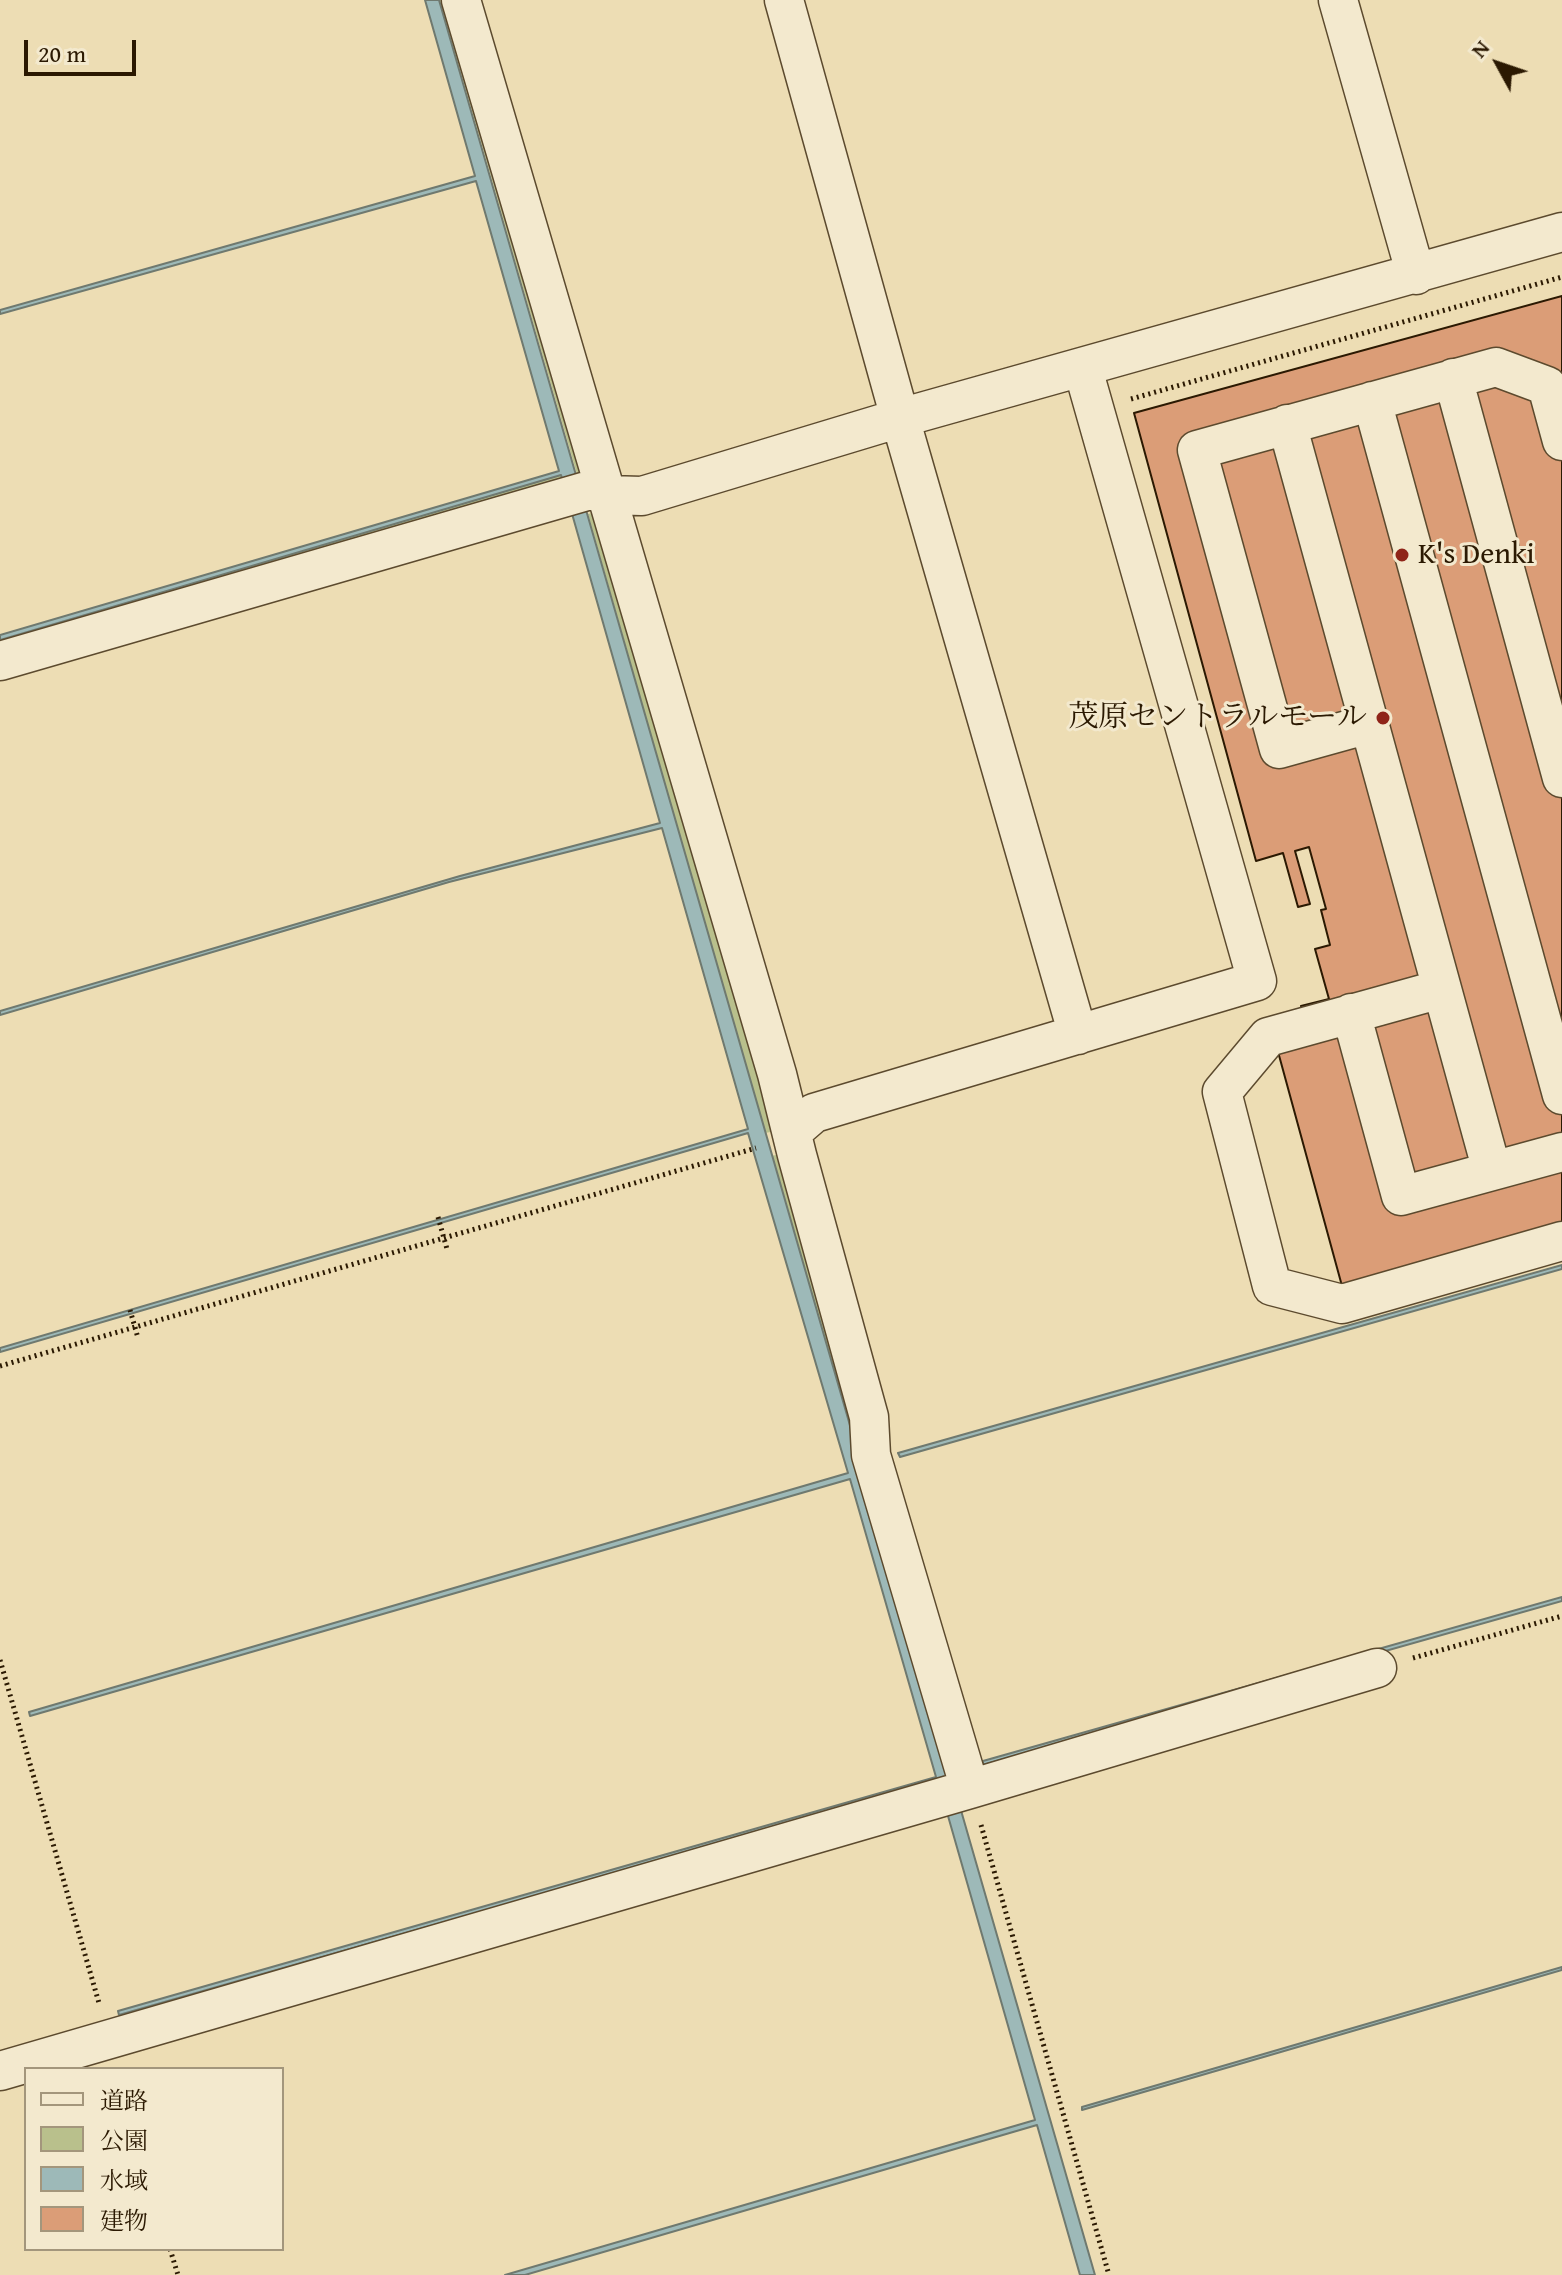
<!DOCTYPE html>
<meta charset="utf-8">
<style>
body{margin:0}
#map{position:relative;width:1562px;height:2275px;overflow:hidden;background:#edddb4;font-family:"Gentium Book Plus","Noto Serif JP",serif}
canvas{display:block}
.legend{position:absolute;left:24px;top:2067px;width:260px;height:184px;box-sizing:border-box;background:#f3e9ce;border:2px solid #a3967c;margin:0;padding:10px 14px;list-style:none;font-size:24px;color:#2b1902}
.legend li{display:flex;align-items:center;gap:16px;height:40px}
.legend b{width:40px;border:2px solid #a3967c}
.north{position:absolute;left:1458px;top:24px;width:80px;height:80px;-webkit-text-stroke:6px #f3e9ce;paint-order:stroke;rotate:310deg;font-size:22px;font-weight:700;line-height:32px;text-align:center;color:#2b1902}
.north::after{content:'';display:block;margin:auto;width:28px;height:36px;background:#2b1902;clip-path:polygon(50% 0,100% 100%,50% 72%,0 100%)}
.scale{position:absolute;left:24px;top:40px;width:112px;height:36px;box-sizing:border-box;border:4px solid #2b1902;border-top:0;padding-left:10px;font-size:24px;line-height:28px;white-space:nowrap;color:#2b1902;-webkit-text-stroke:6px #f3e9ce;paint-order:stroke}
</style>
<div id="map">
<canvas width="1562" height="2275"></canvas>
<ul class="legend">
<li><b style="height:10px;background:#f3e9ce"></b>道路</li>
<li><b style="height:22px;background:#b9c08c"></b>公園</li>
<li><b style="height:22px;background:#9db9b8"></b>水域</li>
<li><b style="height:22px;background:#db9d77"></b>建物</li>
</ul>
<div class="north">N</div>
<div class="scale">20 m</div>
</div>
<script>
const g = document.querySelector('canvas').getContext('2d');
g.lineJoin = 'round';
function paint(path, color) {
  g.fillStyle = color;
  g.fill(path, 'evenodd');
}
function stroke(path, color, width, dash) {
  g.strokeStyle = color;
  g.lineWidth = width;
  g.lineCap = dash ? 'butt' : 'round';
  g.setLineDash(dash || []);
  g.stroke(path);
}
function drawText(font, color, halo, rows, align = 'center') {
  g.font = font + ' "Gentium Book Plus","Noto Serif JP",serif';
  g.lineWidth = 6;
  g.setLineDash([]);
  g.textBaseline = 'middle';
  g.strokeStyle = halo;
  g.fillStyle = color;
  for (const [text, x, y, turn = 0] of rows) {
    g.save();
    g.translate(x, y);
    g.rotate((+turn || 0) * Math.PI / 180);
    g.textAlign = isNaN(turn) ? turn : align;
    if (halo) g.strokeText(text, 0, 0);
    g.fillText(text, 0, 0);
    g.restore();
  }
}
paint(new Path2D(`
 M440 0H445L583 472 577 474Z
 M561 475 562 478 0 642V640Z
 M596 512 776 1131 765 1133 588 514Z
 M776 1155 958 1776 953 1782 771 1156Z`), '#b9c08c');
const water = new Path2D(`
 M425 0H439L1095 2275H1080L1037 2125 525 2275H505L1035 2120 938 1781 119 2015 118 2011 936 1777 850 1479 30 1716 29 1712 848 1473 748 1133 0 1352V1348L748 1129 662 828 449 882 0 1015V1011L460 876 660 823 561 475 0 640V635L559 471 476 181 0 314V310L475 176Z
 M1562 1265V1269L900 1457 898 1453Z
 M1562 1597V1601L983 1765V1761Z
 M1562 1967V1970L1082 2110V2107Z`);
paint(water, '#9db9b8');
stroke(water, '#6f796f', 2);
const building = new Path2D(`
 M1562 296V1225L1342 1286 1274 1037 1307 1028 1301 1006 1329 999 1315 949 1330 945 1321 910 1326 909 1309 847 1295 851 1310 904 1298 907 1283 853 1256 861 1134 413Z`);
paint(building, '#db9d77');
stroke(building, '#2b1902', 2);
const minor = new Path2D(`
 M461 0 777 1074 797 1155 869 1417 871 1455 970 1789
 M784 0 900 418 1078 1035
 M1338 0 1416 275
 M1453 378 1562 778
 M1372 401 1562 1095
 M1287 424 1492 1171
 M0 661 590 490 607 495 642 496 900 418 1562 232
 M1369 724 1279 749 1197 450 1496 367 1547 386 1562 441
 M1441 989 1268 1037 1222 1092 1272 1286 1342 1304 1562 1241
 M1351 1013 1401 1196 1562 1152
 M792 1132 814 1113 1257 981 1083 369
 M0 2071 970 1789 1377 1668`);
stroke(minor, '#5c4a2e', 41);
stroke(new Path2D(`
 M1131 399 1562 277
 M438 1217 447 1249
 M130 1310 138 1338
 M0 1366 756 1148
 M1413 1658 1562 1616
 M0 1660 99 2003
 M981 1825 1109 2275
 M170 2249 178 2275`), '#2b1902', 5, [2, 4]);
stroke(minor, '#f3e9ce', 38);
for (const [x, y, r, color] of [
 [1402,555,8,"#8f2418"],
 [1383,718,8,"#8f2418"]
]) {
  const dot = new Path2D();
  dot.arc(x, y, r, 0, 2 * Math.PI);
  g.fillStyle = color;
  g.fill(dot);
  stroke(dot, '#f3e9ce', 3);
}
drawText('30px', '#2b1902', '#f3e9ce', [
 ["K's Denki",1418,555],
 ["茂原セントラルモール",1367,718,"right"]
], 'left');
</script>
